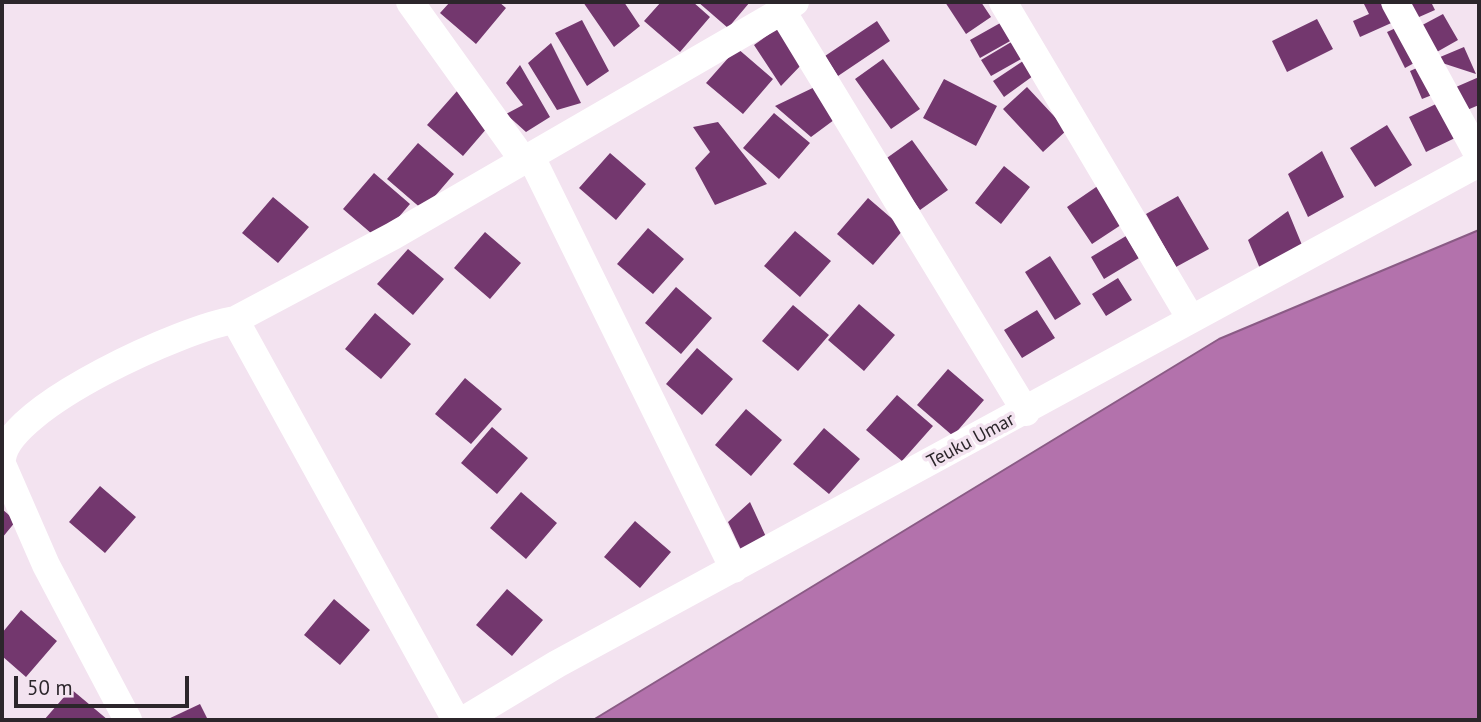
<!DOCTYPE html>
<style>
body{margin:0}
#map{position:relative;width:1481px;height:722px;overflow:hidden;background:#f3e3f0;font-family:"PT Sans",sans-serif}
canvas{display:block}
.frame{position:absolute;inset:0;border:4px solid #2c262b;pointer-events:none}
.scale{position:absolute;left:14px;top:676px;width:175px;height:32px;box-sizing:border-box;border:4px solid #2c262b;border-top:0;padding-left:9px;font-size:21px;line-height:24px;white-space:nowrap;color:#2c262b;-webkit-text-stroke:5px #f3e3f0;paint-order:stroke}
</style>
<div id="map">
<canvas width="1481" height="722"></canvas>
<div class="frame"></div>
<div class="scale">50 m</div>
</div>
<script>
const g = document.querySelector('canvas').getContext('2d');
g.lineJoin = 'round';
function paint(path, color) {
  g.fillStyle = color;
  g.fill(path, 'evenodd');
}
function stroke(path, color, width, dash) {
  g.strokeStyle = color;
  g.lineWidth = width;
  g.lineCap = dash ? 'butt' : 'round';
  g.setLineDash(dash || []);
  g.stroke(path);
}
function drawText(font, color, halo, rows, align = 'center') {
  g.font = font + ' "PT Sans",sans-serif';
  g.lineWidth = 7;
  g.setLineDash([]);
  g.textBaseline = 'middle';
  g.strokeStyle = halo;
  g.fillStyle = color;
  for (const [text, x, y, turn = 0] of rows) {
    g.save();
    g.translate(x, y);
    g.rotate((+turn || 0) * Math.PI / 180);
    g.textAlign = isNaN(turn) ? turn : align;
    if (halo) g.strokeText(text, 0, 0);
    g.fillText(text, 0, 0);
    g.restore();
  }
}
const water = new Path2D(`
 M1479 230V720H593L1219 339Z`);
paint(water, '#b372ac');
stroke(water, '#8a5b85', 2);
paint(new Path2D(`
 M450 2H499L506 8 476 44 440 13Z
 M583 2H624L640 26 614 47Z
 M661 2H693L710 17 680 52 644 21Z
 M698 2H750L728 28Z
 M945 2H981L991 17 966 34Z
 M1363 2H1389L1398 20 1360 37 1353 21 1369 14Z
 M1400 2H1431L1435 10 1410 21Z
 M1443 14 1458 40 1428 57 1413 30Z
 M1317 19 1333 49 1287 72 1272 41Z
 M582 20 609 71 587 86 555 33Z
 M877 21 890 41 838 76 825 56Z
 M1002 22 1012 40 980 58 970 40Z
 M782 25 805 61 781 86 754 45Z
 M1398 27 1416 62 1405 68 1387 32Z
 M1013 41 1023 58 991 76 981 60Z
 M551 43 581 103 557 110 528 63Z
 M1464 47 1476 74 1433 60Z
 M737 48 773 79 743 114 706 83Z
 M883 59 920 109 891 129 855 79Z
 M1023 61 1033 76 1004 97 993 81Z
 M520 65 550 117 526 132 506 114 523 105 506 83Z
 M1419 67 1432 95 1422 99 1410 71Z
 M1479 77V105L1467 110 1456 87Z
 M944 79 997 106 976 146 923 118Z
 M821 84 838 117 811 137 775 106Z
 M1027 87 1067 130 1043 152 1003 109Z
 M458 90 494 120 463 156 427 125Z
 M1438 103 1455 138 1426 152 1409 117Z
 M774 113 810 143 779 179 743 148Z
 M718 122 767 184 715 205 695 168 710 152 693 127Z
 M1387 125 1412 165 1375 187 1350 148Z
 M912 140 948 190 920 210 884 160Z
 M418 143 454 174 423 210 387 179Z
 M1322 151 1344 197 1308 217 1288 174Z
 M610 153 646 184 616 220 579 188Z
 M1004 166 1030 187 1001 224 975 203Z
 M374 173 410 204 379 240 343 209Z
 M1102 183 1127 221 1092 244 1067 207Z
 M1178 196 1209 249 1176 267 1146 214Z
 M273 197 309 227 278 263 242 233Z
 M868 198 904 229 873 265 837 234Z
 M1288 211 1302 245 1261 271 1248 240Z
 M648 228 684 259 653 294 617 264Z
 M795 231 831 261 800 297 764 266Z
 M485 232 521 263 490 299 454 268Z
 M1126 236 1139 258 1104 279 1091 257Z
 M408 249 444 279 413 315 377 284Z
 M1050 256 1081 304 1055 320 1025 272Z
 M1118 278 1132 300 1106 316 1092 294Z
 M676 287 712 318 681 354 645 323Z
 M859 304 895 335 864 371 828 340Z
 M793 305 829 335 798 371 762 341Z
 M1037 310 1055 338 1022 358 1004 330Z
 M375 313 411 344 381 379 345 349Z
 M697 348 733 379 702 415 666 384Z
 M948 369 984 400 953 436 917 405Z
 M465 378 502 409 471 444 435 414Z
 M897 395 933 426 902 461 866 430Z
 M746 409 782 440 751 476 715 445Z
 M492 427 528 458 497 494 461 463Z
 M824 428 860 459 829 494 793 464Z
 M100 486 136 517 105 553 69 522Z
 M521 492 557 523 526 559 490 528Z
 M750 502 767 539 742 552 728 522Z
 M2 509 16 521 2 538Z
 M635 521 671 552 640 588 604 557Z
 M507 589 543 620 512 656 476 625Z
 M334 599 370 630 340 665 304 635Z
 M21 610 57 641 26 677 2 656V633Z
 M71 689 108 720H44Z
 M200 704 208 720H166Z`), '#73376e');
stroke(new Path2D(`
 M410 2 524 161
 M795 2 782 11 1026 412
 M1003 2 1191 319
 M1395 2 1479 156
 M531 157 734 569
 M235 320 456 720
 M2 459C8 406 186 327 235 320L393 236 782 11
 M2 464 46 565 128 720
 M464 720 557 664 1479 163`), '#fff', 28);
drawText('19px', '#2c262b', '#f3e3f0', [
 ["Teuku Umar",971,441,-28]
]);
</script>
